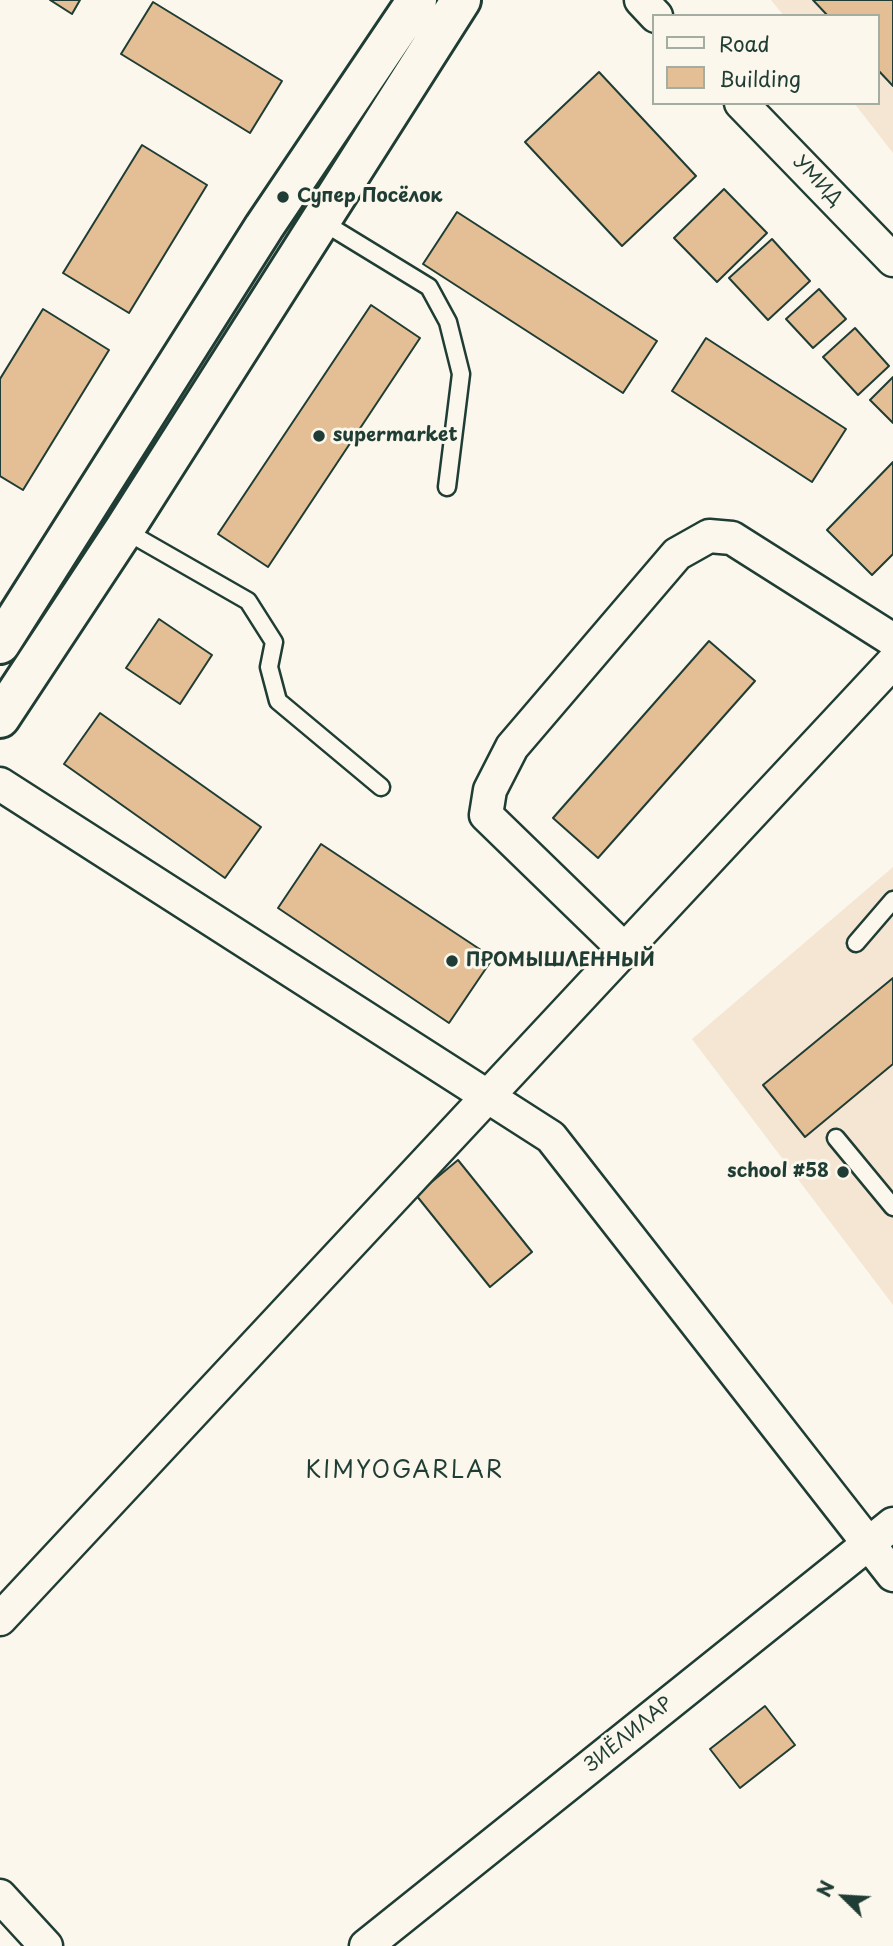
<!DOCTYPE html>
<meta charset="utf-8">
<style>
body{margin:0}
#map{position:relative;width:893px;height:1946px;overflow:hidden;background:#fbf7ec;font-family:"Playpen Sans",sans-serif}
canvas{display:block}
.legend{position:absolute;left:652px;top:14px;width:228px;height:91px;box-sizing:border-box;background:#fbf7ec;border:2px solid #a3ada2;margin:0;padding:9px 12px;list-style:none;font-size:21px;color:#1f3d34}
.legend li{display:flex;align-items:center;gap:14px;height:35px}
.legend b{width:35px;border:2px solid #a3ada2}
.north{position:absolute;left:809px;top:1862px;width:70px;height:70px;-webkit-text-stroke:5px #fbf7ec;paint-order:stroke;rotate:294deg;font-size:19px;font-weight:700;line-height:28px;text-align:center;color:#1f3d34}
.north::after{content:'';display:block;margin:auto;width:24px;height:32px;background:#1f3d34;clip-path:polygon(50% 0,100% 100%,50% 72%,0 100%)}
</style>
<div id="map">
<canvas width="893" height="1946"></canvas>
<ul class="legend">
<li><b style="height:9px;background:#fbf7ec"></b>Road</li>
<li><b style="height:19px;background:#e4bf95"></b>Building</li>
</ul>
<div class="north">N</div>
</div>
<script>
const g = document.querySelector('canvas').getContext('2d');
g.lineJoin = 'round';
function paint(path, color) {
  g.fillStyle = color;
  g.fill(path, 'evenodd');
}
function stroke(path, color, width, dash) {
  g.strokeStyle = color;
  g.lineWidth = width;
  g.lineCap = dash ? 'butt' : 'round';
  g.setLineDash(dash || []);
  g.stroke(path);
}
function drawText(font, color, halo, rows, align = 'center') {
  g.font = font + ' "Playpen Sans",sans-serif';
  g.lineWidth = 6;
  g.setLineDash([]);
  g.textBaseline = 'middle';
  g.strokeStyle = halo;
  g.fillStyle = color;
  for (const [text, x, y, turn = 0] of rows) {
    g.save();
    g.translate(x, y);
    g.rotate((+turn || 0) * Math.PI / 180);
    g.textAlign = isNaN(turn) ? turn : align;
    if (halo) g.strokeText(text, 0, 0);
    g.fillText(text, 0, 0);
    g.restore();
  }
}
paint(new Path2D(`
 M771 0H893V153L854 103H877V16H784Z
 M893 867V1305L692 1039Z`), '#f4e6d2');
const building = new Path2D(`
 M50 0H80L72 14Z
 M813 0H893V86L877 69V16H828Z
 M153 2 282 81 250 133 121 54Z
 M599 72 696 176 622 246 525 142Z
 M142 145 207 185 129 313 63 273Z
 M724 189 767 233 717 282 674 238Z
 M457 212 657 341 623 393 423 264Z
 M772 239 810 281 768 320 729 278Z
 M819 289 846 319 813 348 786 319Z
 M371 305 420 338 268 567 218 534Z
 M43 309 109 350 23 490 0 476V379Z
 M855 328 889 366 858 395 823 357Z
 M706 338 846 429 812 482 672 391Z
 M893 377V423L870 400Z
 M893 462V554L872 575 827 530Z
 M159 619 212 655 180 704 126 668Z
 M709 641 755 681 598 858 553 818Z
 M100 713 261 827 225 878 64 764Z
 M321 844 493 958 449 1023 278 908Z
 M893 978V1064L805 1137 763 1085Z
 M458 1160 532 1252 490 1287 416 1195Z
 M765 1706 795 1745 740 1788 710 1749Z`);
paint(building, '#e4bf95');
stroke(building, '#1f3d34', 2);
const lane = new Path2D(`
 M321 221 429 287 448 322 461 374 447 487
 M124 530 248 601 274 642 269 667 278 701 381 787
 M856 943 893 900
 M836 1138 893 1207`);
const street = new Path2D(`
 M641 0 656 16
 M741 103 893 260
 M0 784 551 1137 893 1575
 M625 950 486 815 490 790 512 747 677 554 709 536 732 538 893 640
 M0 1619 893 662
 M0 1896 46 1946
 M366 1946 893 1524`);
const secondary = new Path2D(`
 M0 644 264 227 417 0
 M0 718 124 530 461 0`);
stroke(lane, '#1f3d34', 21);
stroke(street, '#1f3d34', 37);
stroke(secondary, '#1f3d34', 44);
stroke(lane, '#fbf7ec', 16);
stroke(street, '#fbf7ec', 32);
stroke(secondary, '#fbf7ec', 38);
for (const [x, y, r, color] of [
 [283,197,7,"#1f3d34"],
 [319,436,7,"#1f3d34"],
 [452,961,7,"#1f3d34"],
 [843,1172,7,"#1f3d34"]
]) {
  const dot = new Path2D();
  dot.arc(x, y, r, 0, 2 * Math.PI);
  g.fillStyle = color;
  g.fill(dot);
  stroke(dot, '#fbf7ec', 2.5);
}
drawText('19px', '#1f3d34', '#fbf7ec', [
 ["УМИД",817,181,46],
 ["ЗИЁЛИЛАР",629,1735,-39]
]);
drawText('bold 19px', '#1f3d34', '#fbf7ec', [
 ["Супер Посёлок",297,197],
 ["supermarket",333,436],
 ["ПРОМЫШЛЕННЫЙ",466,961],
 ["school #58",829,1172,"right"]
], 'left');
g.letterSpacing = '2px';
drawText('23px', '#1f3d34', '#fbf7ec', [
 ["KIMYOGARLAR",405,1472]
]);
g.letterSpacing = '0px';
</script>
